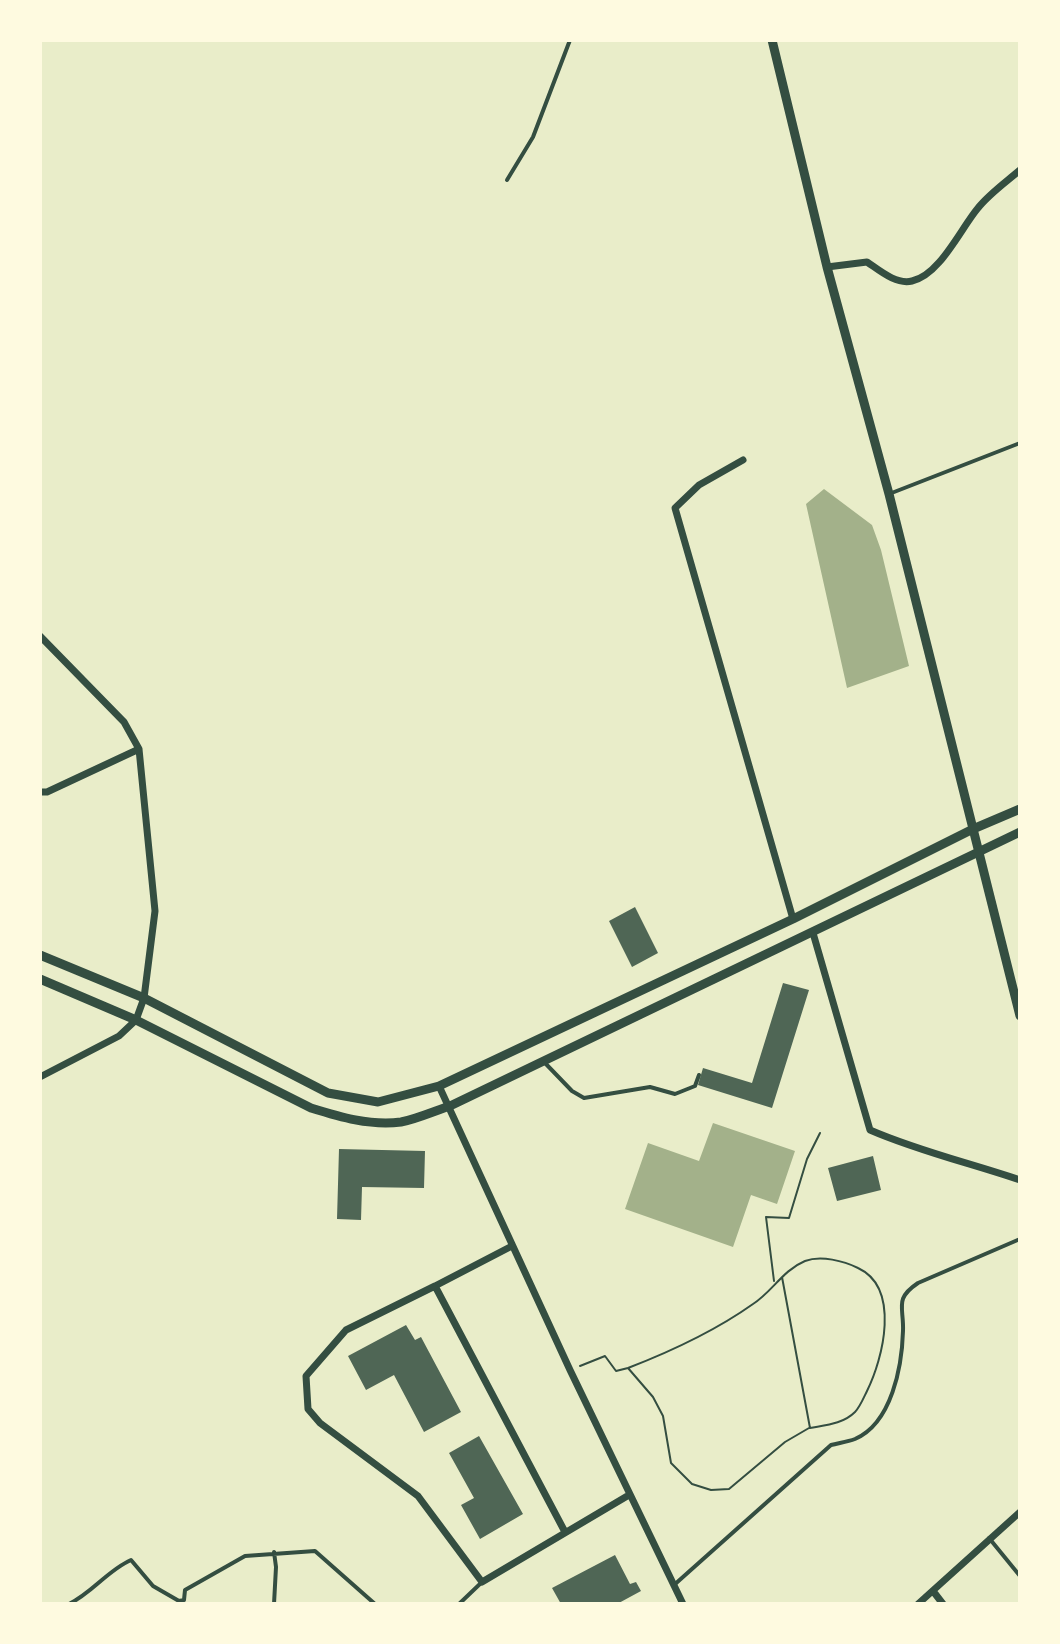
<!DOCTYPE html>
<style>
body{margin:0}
#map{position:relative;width:1060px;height:1644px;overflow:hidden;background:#e9edc9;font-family:"DejaVu Sans",sans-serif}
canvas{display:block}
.frame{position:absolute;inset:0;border:42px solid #fefae0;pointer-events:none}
</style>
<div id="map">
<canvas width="1060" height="1644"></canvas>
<div class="frame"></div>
</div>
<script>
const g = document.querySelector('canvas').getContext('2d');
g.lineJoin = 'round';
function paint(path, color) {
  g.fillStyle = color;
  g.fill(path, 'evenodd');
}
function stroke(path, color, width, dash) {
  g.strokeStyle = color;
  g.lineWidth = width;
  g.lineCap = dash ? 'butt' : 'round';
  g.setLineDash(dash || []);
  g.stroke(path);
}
paint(new Path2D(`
 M824 489 872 525 881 550 909 666 847 688 806 504Z
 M713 1123 795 1151 777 1204 751 1195 733 1247 625 1209 648 1143 699 1161Z`), '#a3b18a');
paint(new Path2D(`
 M635 907 658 953 632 967 609 921Z
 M783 983 809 990 772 1108 698 1085 703 1068 752 1083Z
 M339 1149 425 1151 424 1188 362 1187 361 1220 337 1219Z
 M873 1156 881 1190 837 1201 828 1168Z
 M406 1325 415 1340 421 1337 461 1412 424 1432 394 1375 366 1390 348 1356Z
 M479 1436 523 1514 480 1539 461 1505 474 1498 449 1453Z
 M615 1555 630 1584 636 1582 641 1591 617 1604H561L552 1588Z`), '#4f6655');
stroke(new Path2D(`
 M774 1281 766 1217 789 1218 807 1159 820 1133
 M580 1366 605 1356 616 1371 628 1368 653 1397 663 1416 671 1463 692 1484 711 1490 729 1489 785 1442 809 1428
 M628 1368C672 1351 715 1331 753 1304 772 1292 783 1270 805 1261 821 1255 844 1261 858 1268 901 1288 883 1359 867 1391 864 1397 860 1407 855 1412 843 1424 826 1425 810 1428L782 1277`), '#344e41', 2);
stroke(new Path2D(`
 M507 180 533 137 570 40
 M889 494 1020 443
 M545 1063 572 1091 584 1098 650 1087 675 1094 695 1086 699 1075
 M989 1538 1020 1576
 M274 1552 276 1567 274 1604
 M674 1585 831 1445C838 1443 847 1442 855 1439 892 1423 902 1366 903 1331 904 1307 894 1299 918 1283L1020 1239
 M69 1604C92 1593 108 1570 131 1560L153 1586 179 1601 184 1600 185 1590 245 1556 315 1551 375 1604
 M459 1604 482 1582`), '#344e41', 4);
stroke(new Path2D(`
 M827 267 867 262C879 270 896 285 912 281 940 275 961 228 978 208 989 194 1006 182 1020 170
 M743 460 699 485 675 508 793 919
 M40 636 124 722 139 749 155 911 144 998 136 1020 119 1036 40 1077
 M40 792H47L139 749
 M813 933 870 1130C918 1151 970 1163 1020 1180
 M439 1086 570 1370 683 1604
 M435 1286 512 1246
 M565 1532 435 1286 346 1330 306 1376 308 1409 320 1423 418 1496 482 1582 629 1495
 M933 1591 943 1604
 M918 1604 1020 1512`), '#344e41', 7);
stroke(new Path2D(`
 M772 40 827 267 889 494 1020 1016
 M40 955 144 998 328 1093 378 1102 439 1086 793 919 973 829 1020 809
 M40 979 136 1020 311 1108C340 1117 370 1126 401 1122 417 1119 434 1111 450 1106L1020 832`), '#344e41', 9);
</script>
